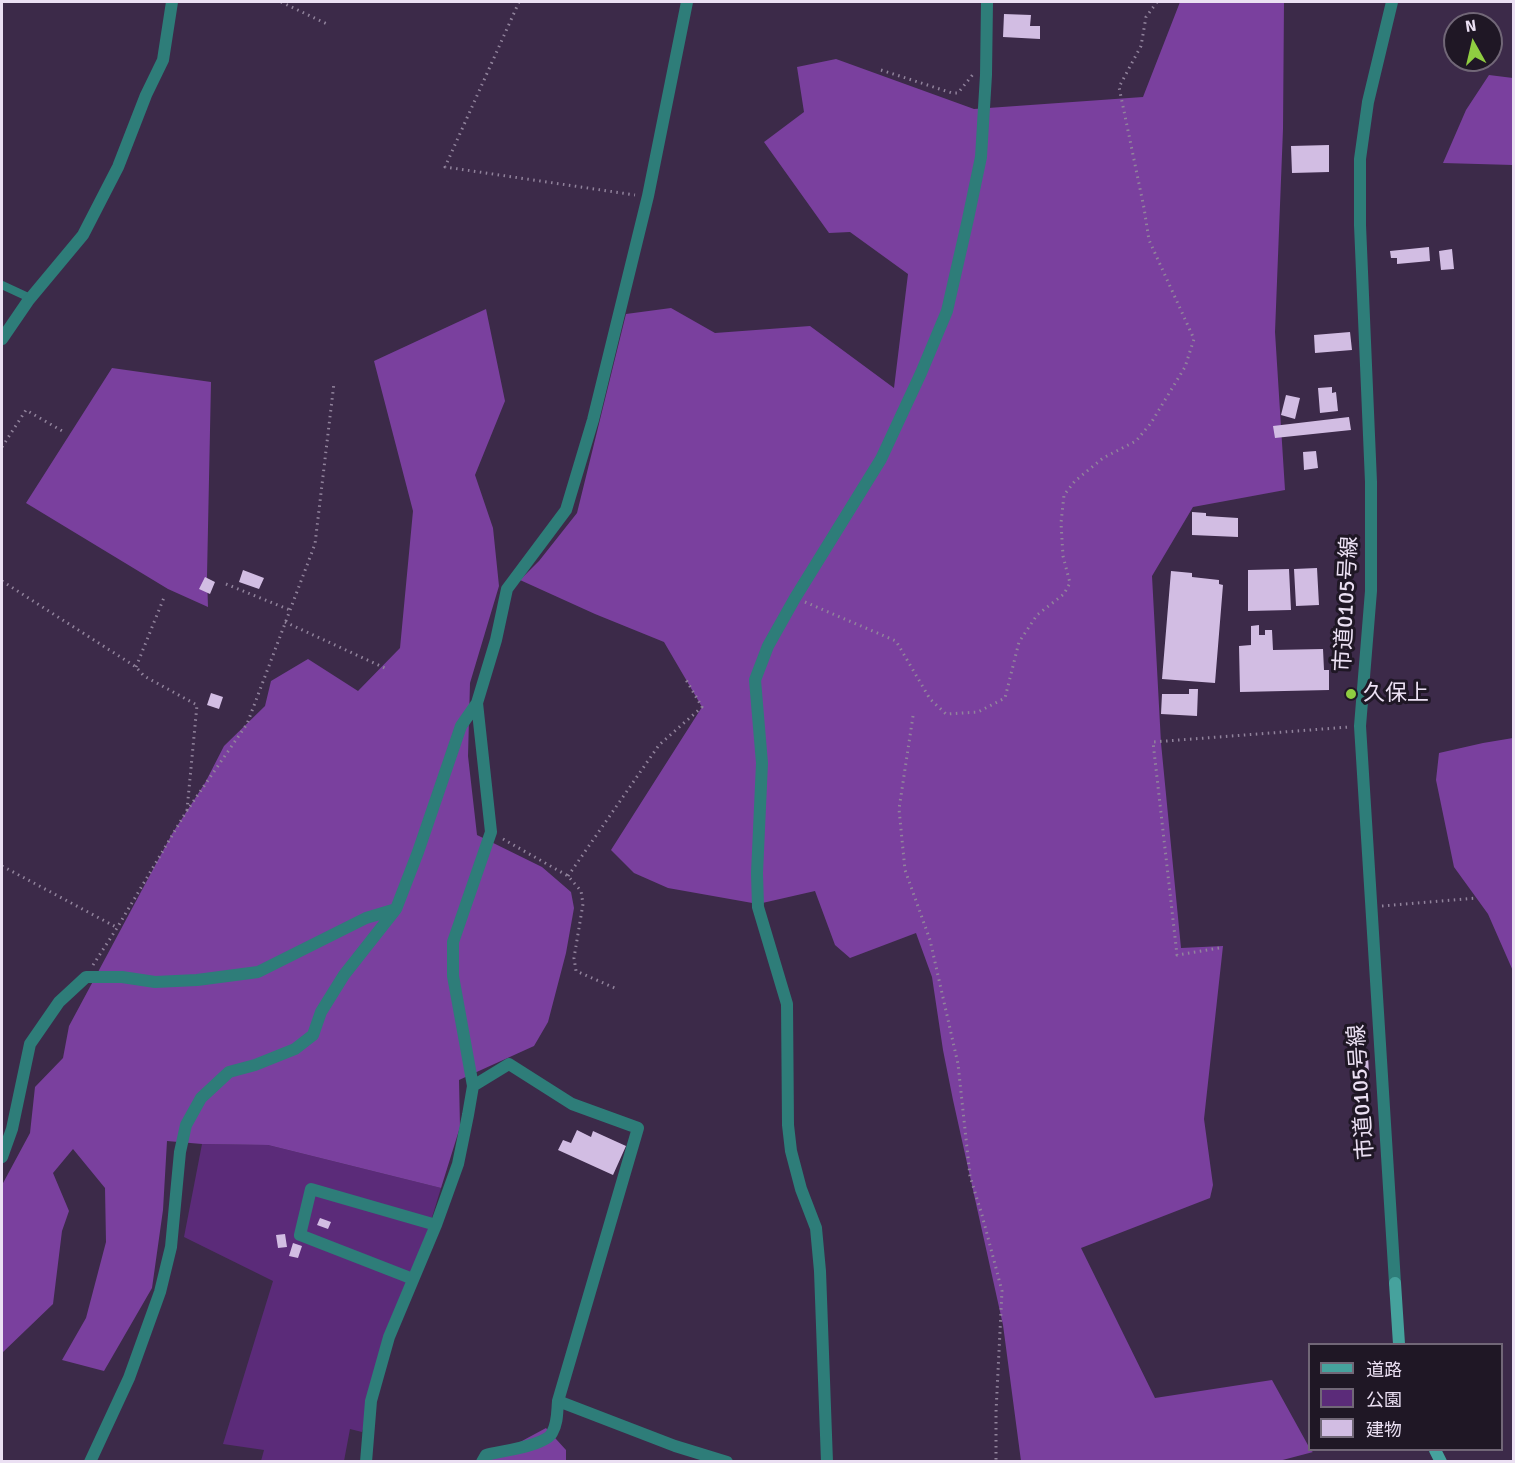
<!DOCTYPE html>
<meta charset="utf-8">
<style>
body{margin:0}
#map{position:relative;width:1515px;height:1463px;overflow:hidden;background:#3c2a49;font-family:Signika,"Noto Sans JP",sans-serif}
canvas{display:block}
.frame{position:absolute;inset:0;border:3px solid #ebe0f3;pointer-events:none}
.legend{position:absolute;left:1308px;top:1343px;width:195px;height:108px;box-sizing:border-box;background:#1f1725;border:2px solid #716777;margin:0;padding:8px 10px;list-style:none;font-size:18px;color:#ebe0f3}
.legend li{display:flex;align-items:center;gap:12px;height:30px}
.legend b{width:30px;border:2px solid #716777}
.north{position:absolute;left:1443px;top:12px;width:60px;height:60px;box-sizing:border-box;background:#1f1725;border:2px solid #716777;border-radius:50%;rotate:352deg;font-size:16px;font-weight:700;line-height:24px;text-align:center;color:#ebe0f3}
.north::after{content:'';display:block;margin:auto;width:21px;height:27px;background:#8fcd41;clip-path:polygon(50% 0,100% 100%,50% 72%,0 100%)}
</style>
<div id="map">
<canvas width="1515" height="1463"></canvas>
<div class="frame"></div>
<ul class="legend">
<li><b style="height:8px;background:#46a29d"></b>道路</li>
<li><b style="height:16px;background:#5b2b79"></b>公園</li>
<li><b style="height:16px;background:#d2bde3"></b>建物</li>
</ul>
<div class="north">N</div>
</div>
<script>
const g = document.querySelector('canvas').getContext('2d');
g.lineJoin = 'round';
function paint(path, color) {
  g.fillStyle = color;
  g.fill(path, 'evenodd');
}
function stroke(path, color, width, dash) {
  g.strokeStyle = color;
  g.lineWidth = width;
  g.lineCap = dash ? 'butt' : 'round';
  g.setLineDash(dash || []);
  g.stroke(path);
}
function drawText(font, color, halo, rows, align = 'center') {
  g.font = font + ' Signika,"Noto Sans JP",sans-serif';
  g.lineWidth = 6;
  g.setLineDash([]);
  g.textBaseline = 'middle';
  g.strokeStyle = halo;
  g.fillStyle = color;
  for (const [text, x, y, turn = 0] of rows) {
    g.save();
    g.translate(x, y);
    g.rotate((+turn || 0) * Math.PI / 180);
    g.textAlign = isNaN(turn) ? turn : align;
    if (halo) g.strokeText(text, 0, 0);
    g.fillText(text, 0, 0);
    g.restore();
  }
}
paint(new Path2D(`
 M202 1144 268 1145 441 1188 413 1279 362 1432 350 1429 344 1461H261L264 1450 223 1444 273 1281 184 1237Z`), '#5b2b79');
paint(new Path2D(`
 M1180 2H1284L1283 129 1275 332 1285 490 1193 507 1152 576 1161 743 1181 948 1223 946 1204 1119 1213 1185 1210 1198 1081 1248 1155 1398 1272 1380 1309 1447 1310 1450 1313 1452 1275 1462 1021 1461 1003 1325 953 1100 943 1050 932 977 916 933 850 958 835 945 815 891 758 904 668 888 634 873 611 850 702 707 664 642 595 614 520 580 539 561 577 513 626 314 671 308 715 333 810 326 894 388 908 274 850 232 829 233 764 142 804 112 797 67 836 59 974 109 1143 97Z
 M1489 75 1513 78V165L1443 163 1466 110Z
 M486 309 505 401 475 475 493 528 499 586 470 683 468 756 477 835 542 867 571 892 574 908 566 953 548 1022 534 1046 459 1080 460 1127 441 1188 268 1145 202 1144 167 1141 163 1210 152 1288 104 1371 62 1360 86 1318 106 1242 105 1188 73 1149 53 1173 69 1211 62 1231 53 1304 2 1353V1185L30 1133 35 1087 63 1058 69 1026 172 834 205 783 224 746 265 706 271 681 308 659 358 691 400 648 413 511 374 361Z
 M112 368 211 382 207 576 208 607 168 589 26 503Z
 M1513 738H1514L1513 971 1488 914 1454 867 1436 780 1439 753 1483 743Z
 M546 1428 566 1450V1461L483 1462Z`), '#7a409e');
paint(new Path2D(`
 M1004 14 1031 15 1030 26H1040V39L1003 37Z
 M1329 145V172L1292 173 1291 146Z
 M1429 247 1430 261 1397 264V258H1391L1390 251Z
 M1452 249 1454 269 1441 270 1439 251Z
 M1350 332 1352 350 1315 353 1314 335Z
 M1332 387V393L1336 392 1338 411 1320 413 1318 388Z
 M1286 395 1300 398 1295 419 1281 415Z
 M1349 417 1351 430 1275 438 1273 426Z
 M1316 451 1318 468 1304 470 1303 452Z
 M1192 512 1206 513V516L1238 518V537L1192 535Z
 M1317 568 1319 605 1296 606 1294 569Z
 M1289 569 1291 610 1248 611V570Z
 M243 570 264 578 259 589 239 582Z
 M1171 571 1192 573V577L1219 580V584L1223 585 1215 683 1162 679Z
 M205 577 215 582 210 594 199 589Z
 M1259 625V635H1265V630H1272L1273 650 1323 649 1324 670H1329V690L1240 692 1239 646 1251 645V626Z
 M1189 689H1198L1197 716 1161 714 1162 694H1189Z
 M211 693 223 697 219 709 207 705Z
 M1356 1056H1368L1369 1075 1357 1076Z
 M577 1130 591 1137 593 1131 626 1146 613 1175 558 1150 563 1140 571 1143Z
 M320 1218 331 1222 328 1229 317 1225Z
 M285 1234 287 1247 278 1248 276 1235Z
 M293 1243 302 1246 298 1258 289 1256Z`), '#d2bde3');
stroke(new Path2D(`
 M281 2 327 24
 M519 2 445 167 635 195
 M881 70 952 93H958L974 73
 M2 447 26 410 64 432
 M2 581 136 667 144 676 197 705 187 810
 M226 584 290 610
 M805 602 896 641 930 699 946 714 978 712 1005 698 1019 642 1037 615 1064 594 1070 583 1063 556 1061 523 1064 495 1075 481 1103 458 1136 441 1151 423 1185 367 1194 339 1149 240 1144 208 1119 87 1141 46 1146 17 1157 2
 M285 622 387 669
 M136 667 165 595
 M913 716 899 809 905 870 930 940 958 1064 970 1176 982 1215 1002 1291 996 1412V1462
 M503 839 568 876 581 891 583 904 574 958 576 971 617 989
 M2 866 116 927
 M568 876 659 745 702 707 685 678
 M1382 906 1477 898
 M1219 948 1177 955 1153 742 1349 727
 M93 965 117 928 186 812 247 724 315 544 334 383`), '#91839c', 3, [1.5, 4.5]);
stroke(new Path2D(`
 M2 285 30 298`), '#2e7d79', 8);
stroke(new Path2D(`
 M2 339 28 301 83 235 118 167 146 95 163 60 172 2
 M473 1086 509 1064 572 1104 638 1128 558 1401 675 1446 727 1462
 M2 1157 12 1129 30 1044 59 1002 86 977H122L155 982 197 980 258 972 366 918 396 909 418 852 461 726 477 703 496 640 507 589 566 510 593 420 648 196 687 2
 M413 1279 300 1235 311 1189 436 1225
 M90 1462 129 1378 160 1292 171 1247 180 1152 186 1125 201 1098 229 1072 255 1065 295 1049 313 1035 321 1012 344 975 396 909
 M366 1462 371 1401 389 1337 436 1225 458 1164 468 1115 473 1086 453 976V942L491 832 477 703
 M482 1462 486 1455C501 1451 545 1446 552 1433 558 1423 557 1411 558 1401
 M827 1462 820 1271 816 1228 801 1189 791 1151 788 1125 787 1004 758 907 757 873 762 763 755 680 768 646 795 598 881 459 921 373 947 311 968 219 981 157 986 75 987 2`), '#2e7d79', 12);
stroke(new Path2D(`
 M1392 2 1368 102 1360 159V225L1371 482V591L1360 726 1395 1283`), '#2e7d79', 12);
stroke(new Path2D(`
 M1395 1283 1399 1344
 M1435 1450 1441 1462`), '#46a29d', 12);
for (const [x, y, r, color] of [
 [1351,694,6,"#8fcd41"]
]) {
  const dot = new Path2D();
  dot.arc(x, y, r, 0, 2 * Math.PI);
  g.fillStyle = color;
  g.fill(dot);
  stroke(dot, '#1f1725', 2);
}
drawText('22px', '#ebe0f3', '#1f1725', [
 ["市道0105号線",1347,604,-87],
 ["市道0105号線",1362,1092,-94]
]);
drawText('22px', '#ebe0f3', '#1f1725', [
 ["久保上",1363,694]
], 'left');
</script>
